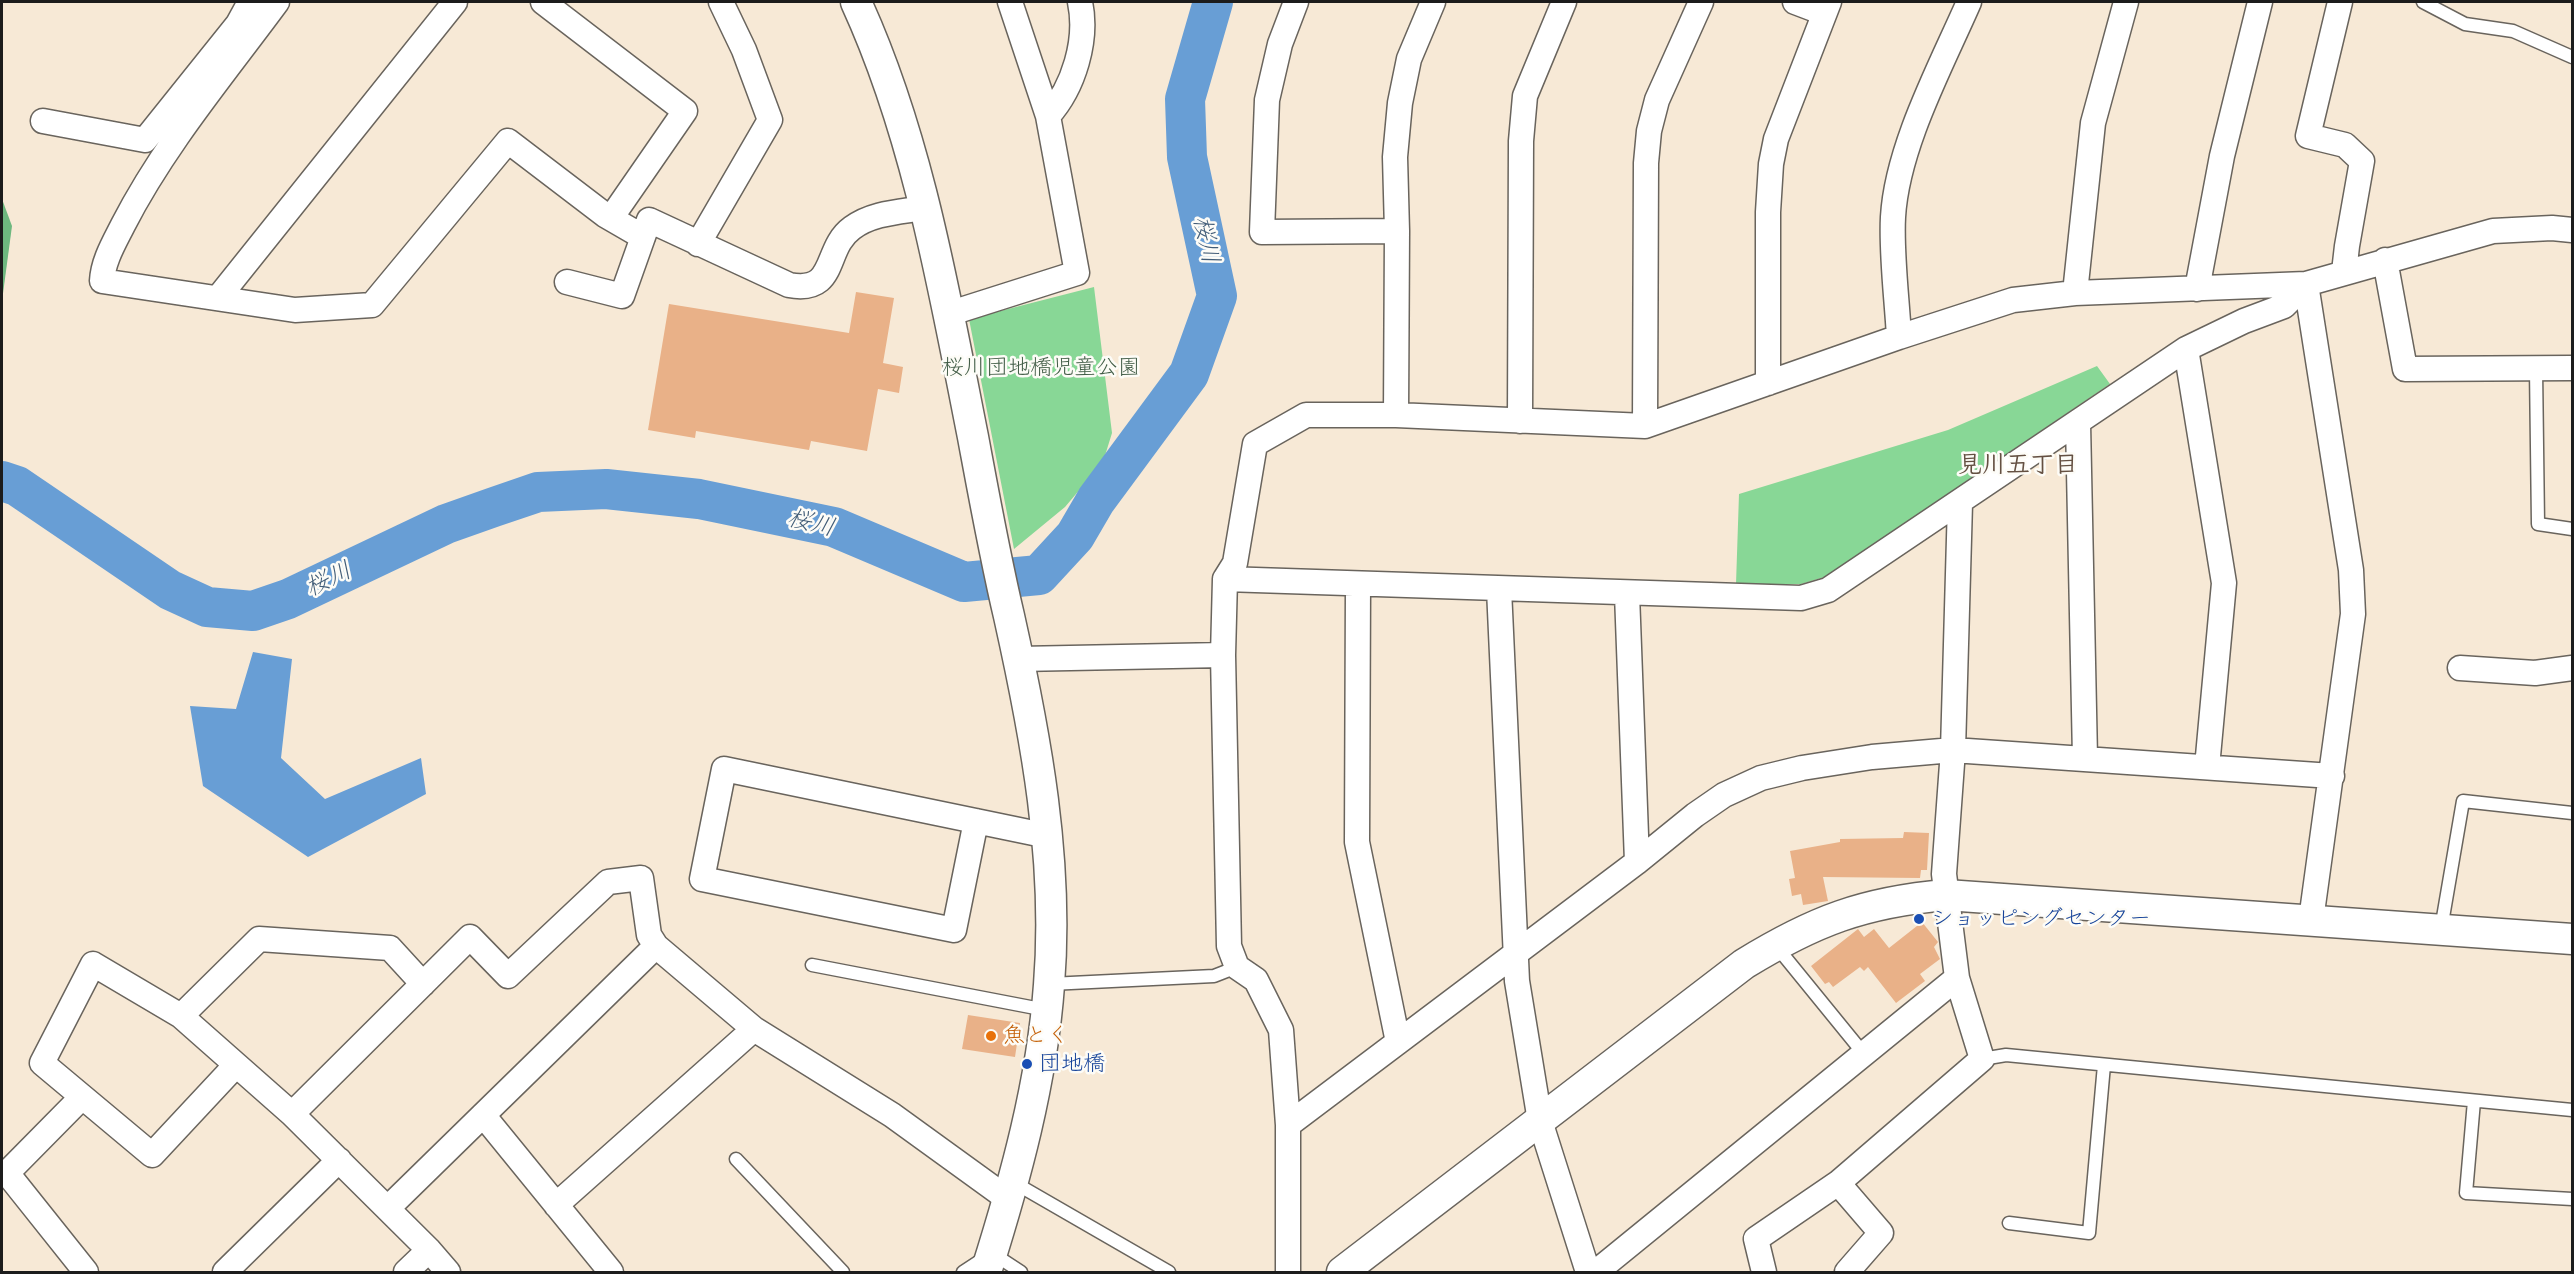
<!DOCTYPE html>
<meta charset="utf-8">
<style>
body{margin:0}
#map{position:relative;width:2574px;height:1274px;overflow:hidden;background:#f7e9d6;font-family:Sriracha,sans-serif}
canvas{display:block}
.frame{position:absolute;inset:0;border:3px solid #1c1c1c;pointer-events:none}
</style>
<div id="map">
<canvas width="2574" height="1274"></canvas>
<div class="frame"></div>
</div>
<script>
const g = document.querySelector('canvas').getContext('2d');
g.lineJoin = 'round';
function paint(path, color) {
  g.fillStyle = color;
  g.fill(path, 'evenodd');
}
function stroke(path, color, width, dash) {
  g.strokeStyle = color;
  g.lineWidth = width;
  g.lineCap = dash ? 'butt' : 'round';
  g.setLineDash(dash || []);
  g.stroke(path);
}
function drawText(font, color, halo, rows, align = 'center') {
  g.font = font + ' Sriracha,"Klee One",sans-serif';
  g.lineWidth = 5;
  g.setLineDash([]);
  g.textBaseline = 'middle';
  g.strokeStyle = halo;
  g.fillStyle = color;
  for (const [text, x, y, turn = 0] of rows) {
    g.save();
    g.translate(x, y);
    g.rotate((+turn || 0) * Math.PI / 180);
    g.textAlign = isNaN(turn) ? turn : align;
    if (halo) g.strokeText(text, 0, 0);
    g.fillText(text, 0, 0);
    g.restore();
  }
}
paint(new Path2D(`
 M1094 287 1112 433 1103 462 1065 507 1014 549 969 319Z
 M2097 366 2110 384 1828 576 1801 584H1736L1739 494 1948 430Z`), '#88d796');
paint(new Path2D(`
 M2 199 12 226 2 301Z`), '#6eb87f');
paint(new Path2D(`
 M253 652 292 659 281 758 325 799 421 758 426 794 308 857 203 786 190 706 236 709Z`), '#689ed5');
stroke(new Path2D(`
 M2 481 17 486 170 590 207 607 253 611 288 599 446 524 494 507 538 492 606 489 699 499 834 527 964 582 1039 575 1075 536 1096 500 1189 374 1217 296 1187 157 1185 99 1213 2`), '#689ed5', 40);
paint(new Path2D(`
 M856 292 894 298 883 363 903 367 899 393 878 389 867 451 811 441 809 450 696 431 695 438 648 430 669 304 849 333Z
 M1904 832 1929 833 1927 870H1921L1920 878 1823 877 1828 901 1803 905 1801 894 1792 896 1789 879 1795 878 1790 851 1840 842V839L1903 838Z
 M1922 922 1938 942 1934 947 1940 959 1920 974 1925 981 1896 1003 1868 967 1864 971 1860 967 1833 987 1829 982 1825 984 1811 966 1858 929 1864 937 1874 929 1889 948Z
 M968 1015 1020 1023 1015 1057 962 1049Z`), '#e9b188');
const service = new Path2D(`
 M2423 2 2465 24 2513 31 2572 57
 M2536 369 2538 524 2572 529
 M2441 929 2463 801 2572 813
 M1776 946 1864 1054
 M812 965 1046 1010
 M1050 984 1214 976 1237 967
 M1982 1059 2006 1055 2572 1110
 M2474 1101 2466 1193 2572 1199
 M736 1159 843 1272
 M1013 1182 1169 1272
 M2009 1223 2089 1233 2104 1065
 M963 1272 992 1253 1021 1272`);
const minor = new Path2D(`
 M277 2C224 74 164 145 123 225 114 243 103 261 102 281L295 310 372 305 508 141 605 215 643 237
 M543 2 685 111 611 218
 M1296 2 1280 44 1267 100 1262 232 1397 231
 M1795 2 1824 13
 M2340 2 2308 136 2345 145 2362 161 2347 246 2344 272
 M1048 116C1074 87 1088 40 1080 2
 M43 121 145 140 238 24 250 2
 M698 244 770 120 744 50 721 2
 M2385 260 2405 369 2572 368
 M567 282 622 296 649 220 789 285C838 294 823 249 852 228 872 213 899 212 923 208
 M2306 284 2351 570 2353 614 2311 920
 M2197 289 2222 156 2260 2
 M2075 293 2093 123 2126 2
 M218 298 455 2
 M948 314 1077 273 1048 116 1010 2
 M1899 337C1897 299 1891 254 1893 217 1897 147 1941 66 1969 2
 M2186 349 2224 583 2207 767
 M1768 383V212L1771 164 1776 139 1829 2
 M1396 415 1397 231 1395 157 1400 103 1409 59 1433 2
 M1520 421 1521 141 1525 96 1564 2
 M2078 423 2085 758
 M1645 426 1646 163 1649 131 1657 100 1701 2
 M1225 579 1801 598 1828 590 2186 349 2244 321 2284 306 2306 284
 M1358 584 1357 842 1398 1042
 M1499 589 1517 981 1540 1121 1588 1272
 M1627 594 1637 862
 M1019 659 1223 655
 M2460 668 2535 673 2572 668
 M976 821 954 930 702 879 724 769 1048 836
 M181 1016 259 939 390 948 423 984
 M236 1065 152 1155 42 1063 93 964 181 1016 292 1114 429 1250 448 1272
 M82 1097 7 1173 86 1272
 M292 1114 470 937 508 976 608 882 641 878 649 935 656 946 754 1029 892 1115 1008 1199
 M483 1115 611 1272
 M1288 1125 1637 862 1695 815 1724 795 1761 778 1802 768 1872 757 1953 750 2332 776
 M1838 1183 1881 1233 1847 1272
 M556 1205 754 1029
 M388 1208 656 946
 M225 1272 339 1160
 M406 1272 429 1250
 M1288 1272V1125L1281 1030 1256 980 1237 967 1229 946 1223 655 1225 579 1235 563 1255 444 1306 415H1396L1645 426 1899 337 2013 300 2075 293 2306 284 2493 231 2552 228 2572 230
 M1596 1272 1957 978
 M1764 1272 1756 1239 1838 1183 1982 1059 1957 978 1944 874 1953 750 1960 503`);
const tertiary = new Path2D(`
 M856 2C918 137 944 291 973 437 984 496 995 557 1009 616 1036 737 1059 861 1049 985 1042 1083 1015 1180 986 1272
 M1342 1272 1744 964C1814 921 1864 902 1946 895L2572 939`);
stroke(service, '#69645d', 15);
stroke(minor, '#69645d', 27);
stroke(tertiary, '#69645d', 33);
stroke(service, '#fff', 12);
stroke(minor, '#fff', 24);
stroke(tertiary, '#fff', 30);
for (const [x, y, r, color] of [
 [1919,919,6,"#1a4fb4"],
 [991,1036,6,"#e8710a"],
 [1027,1064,6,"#1a4fb4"]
]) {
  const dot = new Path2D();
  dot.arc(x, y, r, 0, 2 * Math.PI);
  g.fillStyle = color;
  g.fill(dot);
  stroke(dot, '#fdfcf7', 2);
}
drawText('22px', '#425d47', '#fdfcf7', [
 ["桜川団地橋児童公園",1041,368]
]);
drawText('22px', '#164399', '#fdfcf7', [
 ["ショッピングセンター",1931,919],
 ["団地橋",1039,1064]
], 'left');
drawText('22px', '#c56008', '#fdfcf7', [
 ["魚とく",1003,1036]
], 'left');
drawText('italic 24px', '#425d78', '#fdfcf7', [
 ["桜川",1205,240,78],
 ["桜川",811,524,14],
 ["桜川",329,580,-26]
]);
drawText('bold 24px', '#645042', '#fdfcf7', [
 ["見川五丁目",2018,466]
]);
</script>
